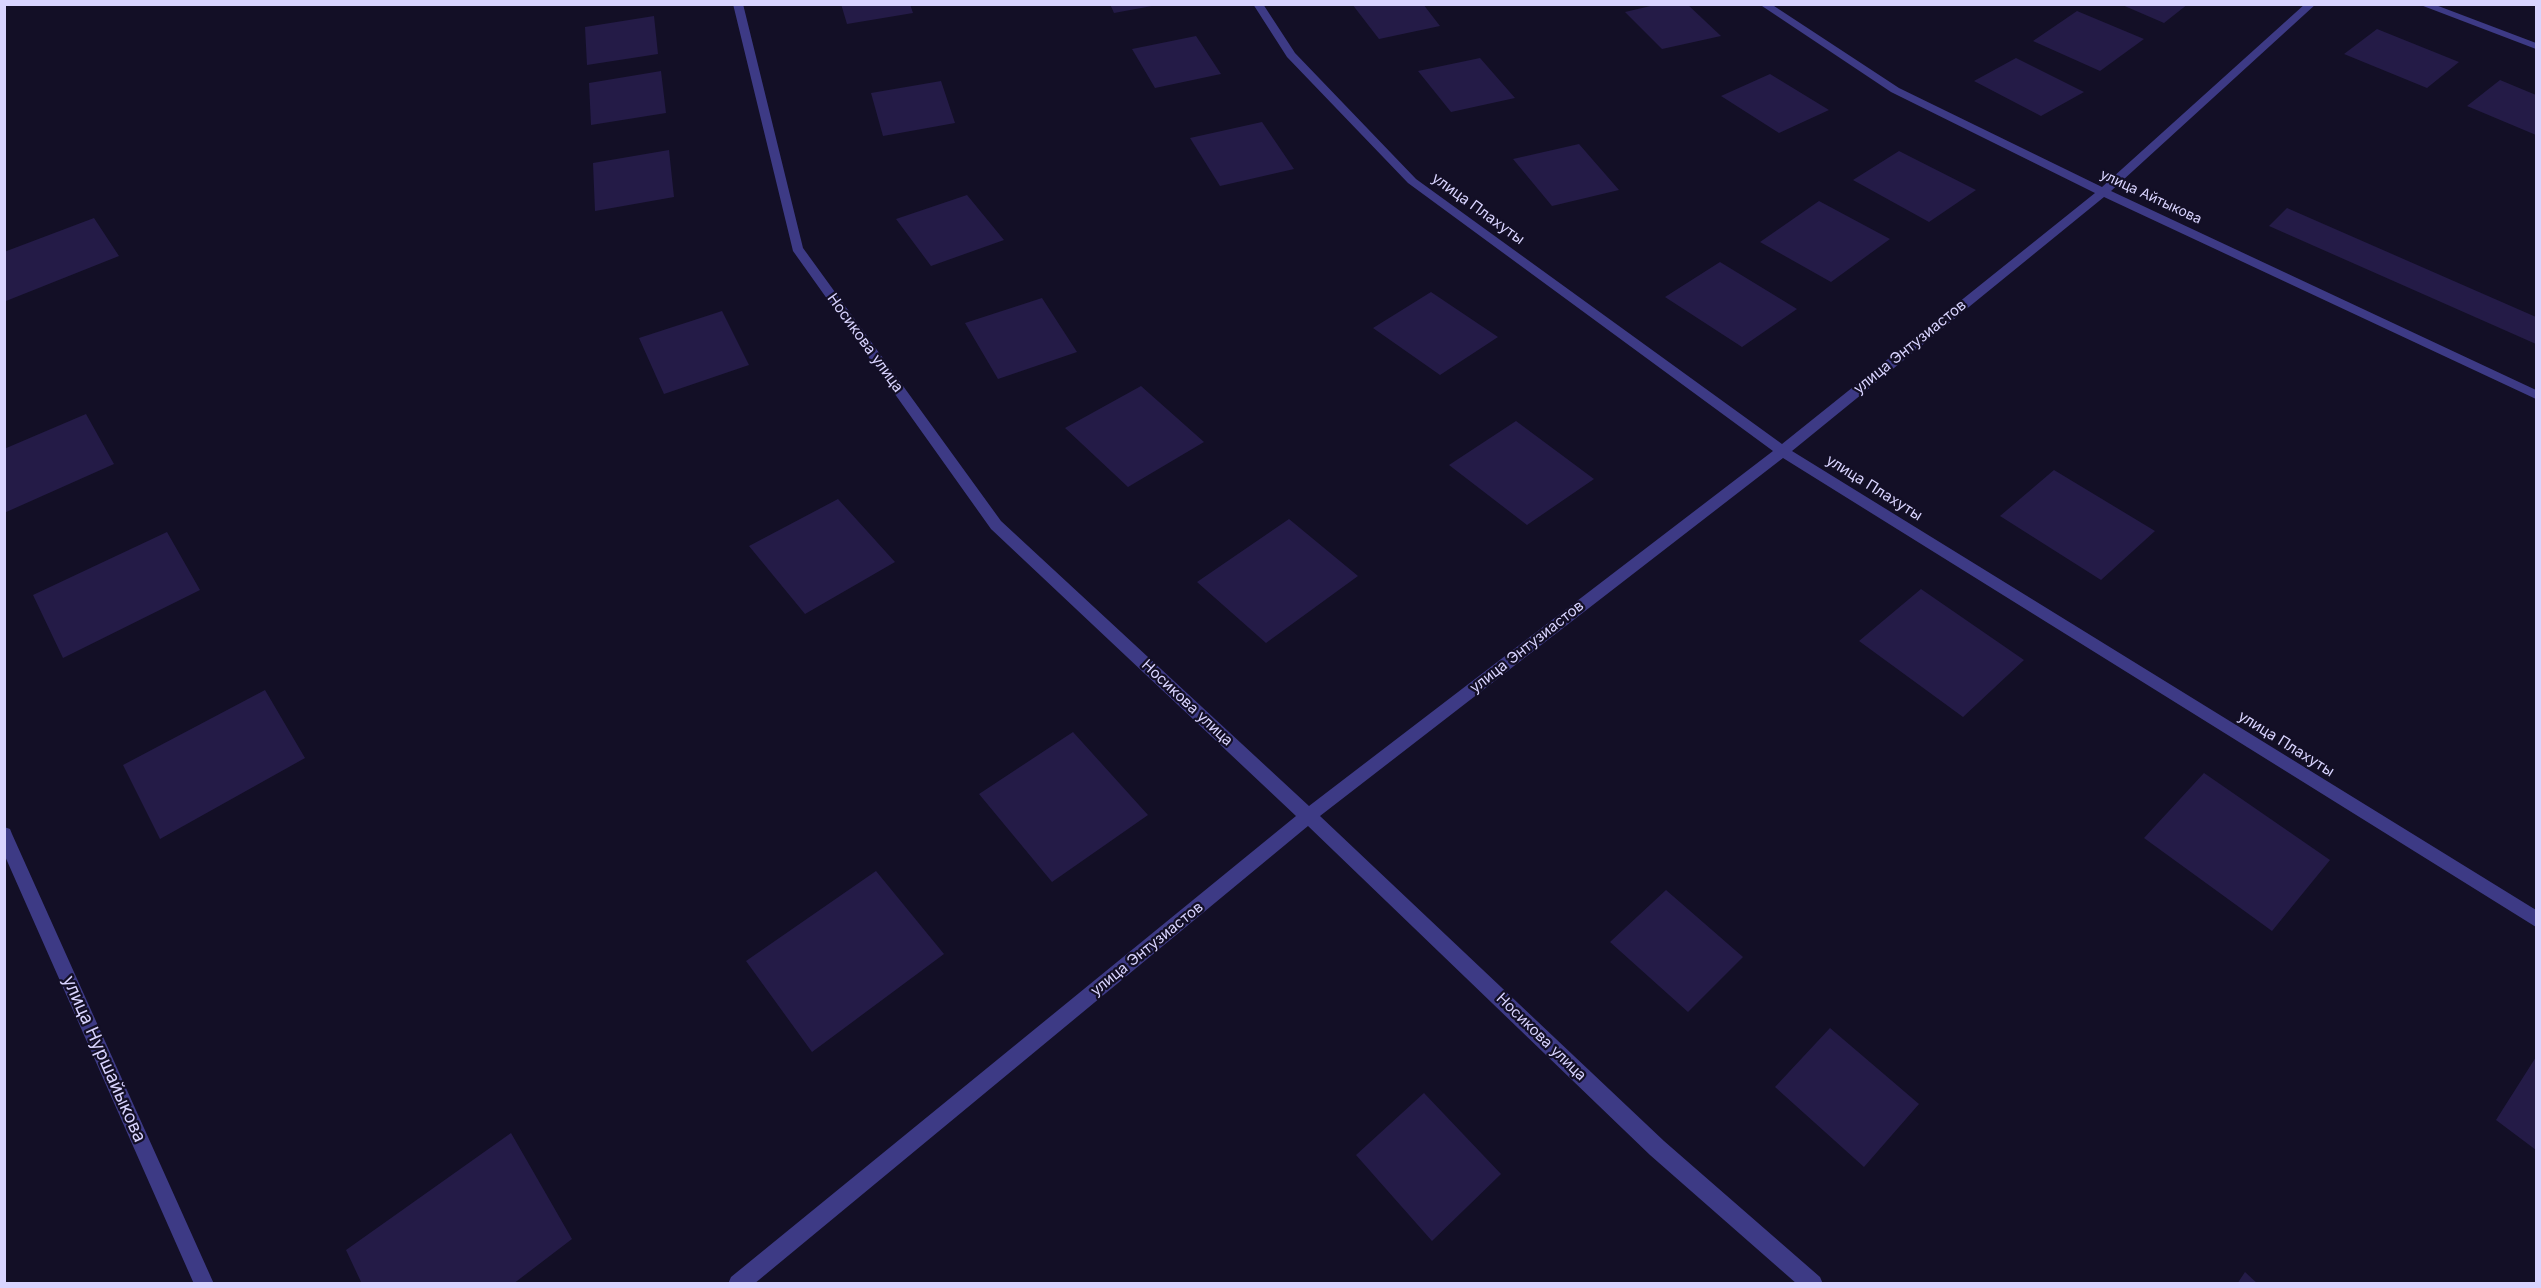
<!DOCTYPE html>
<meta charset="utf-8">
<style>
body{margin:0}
#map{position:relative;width:2541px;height:1288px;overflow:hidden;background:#130f26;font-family:Inter,sans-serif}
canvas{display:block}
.frame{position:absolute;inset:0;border:6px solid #d9d4ff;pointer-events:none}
</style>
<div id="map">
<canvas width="2541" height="1288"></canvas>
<div class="frame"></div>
</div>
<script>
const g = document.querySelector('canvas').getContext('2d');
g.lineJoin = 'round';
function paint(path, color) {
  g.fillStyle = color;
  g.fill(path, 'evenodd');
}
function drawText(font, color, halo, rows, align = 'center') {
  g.font = font + ' Inter,sans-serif';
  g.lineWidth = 4.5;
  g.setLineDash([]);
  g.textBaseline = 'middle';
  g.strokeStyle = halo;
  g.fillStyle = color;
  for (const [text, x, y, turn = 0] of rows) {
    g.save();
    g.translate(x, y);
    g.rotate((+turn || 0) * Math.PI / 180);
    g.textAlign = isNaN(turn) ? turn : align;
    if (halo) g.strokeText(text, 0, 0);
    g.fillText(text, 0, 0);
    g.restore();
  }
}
paint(new Path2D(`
 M841 4H910L913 13 847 24Z
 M1110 4H1152V6L1114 13Z
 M1352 4H1423L1440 26 1379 39Z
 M1659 4H1687L1721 36 1662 49 1625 12Z
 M2120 4H2188L2164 23Z
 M2077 11 2144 39 2100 71 2033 41Z
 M654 16 658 54 587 65 585 27Z
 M2377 29 2459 62 2427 88 2344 54Z
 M1196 36 1221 74 1155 88 1132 49Z
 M1480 58 1515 98 1451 112 1418 71Z
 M2016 58 2084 92 2041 116 1974 81Z
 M661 71 666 113 591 125 589 83Z
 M1770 74 1829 110 1779 133 1721 96Z
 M2500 80 2536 95V135L2467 106Z
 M941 81 955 123 883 136 871 93Z
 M1262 122 1294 169 1220 186 1190 138Z
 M1579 144 1619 190 1552 206 1513 159Z
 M669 150 674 197 595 211 593 163Z
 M1899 151 1976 190 1929 222 1853 180Z
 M967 195 1004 240 931 266 896 219Z
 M1819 201 1890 239 1831 282 1760 242Z
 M2287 208 2536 317V344L2269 226Z
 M94 218 119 256 6 301 4 252Z
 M1720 262 1797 309 1742 347 1665 297Z
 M1431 292 1498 337 1440 375 1373 328Z
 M1042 298 1077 352 998 379 965 323Z
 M722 311 749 365 664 394 639 338Z
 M1141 386 1204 442 1128 487 1065 428Z
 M86 414 114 464 4 513V449Z
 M1516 421 1594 479 1527 525 1449 465Z
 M2054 470 2155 531 2101 580 2000 516Z
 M838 499 895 562 805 614 749 546Z
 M1289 519 1358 576 1266 643 1197 582Z
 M167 532 200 590 63 658 33 595Z
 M1921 589 2024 660 1963 717 1859 641Z
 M265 690 305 758 160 839 123 765Z
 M1073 732 1148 815 1052 882 979 794Z
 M2204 773 2330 860 2272 931 2144 838Z
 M876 871 944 954 812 1052 746 961Z
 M1666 890 1743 957 1688 1012 1610 942Z
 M1830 1028 1919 1104 1864 1167 1775 1087Z
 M2536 1057V1150L2496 1120Z
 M1424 1093 1501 1174 1432 1241 1356 1155Z
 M511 1133 572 1239 513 1284H362L346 1250Z
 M2245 1272 2258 1284H2237Z`), '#241b47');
paint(new Path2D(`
 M733 4H743L803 248 1001 521 1309 806 1773 451 1408 183 1287 57 1253 4H1263L1295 53 1416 179 1782 444 2095 193 1891 92 1759 4H1771L1899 88 2102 187 2305 4H2316L2111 191 2536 390V399L2104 197 1792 451 2536 910V927L1783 458 1320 816 1664 1141 1820 1277 1823 1284H1797L1650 1155 1308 826 754 1284H728L731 1277 1296 816 991 529 793 251Z
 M2418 4H2433L2536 43V49Z
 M4 827 10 829 12 834 214 1284H194L4 854Z`), '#3d3a85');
drawText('14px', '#d9d4ff', '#130f26', [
 ["улица Айтыкова",2151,197,25]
]);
drawText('15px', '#d9d4ff', '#130f26', [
 ["улица Плахуты",1478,209,36],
 ["Носикова улица",865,343,54],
 ["улица Энтузиастов",1910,347,-39],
 ["улица Плахуты",1874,488,32],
 ["улица Энтузиастов",1527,647,-38],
 ["Носикова улица",1187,703,43],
 ["улица Плахуты",2286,744,32],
 ["улица Энтузиастов",1147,949,-39],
 ["Носикова улица",1541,1037,44]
]);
drawText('18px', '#d9d4ff', '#130f26', [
 ["улица Нуршайыкова",104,1059,66]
]);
</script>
